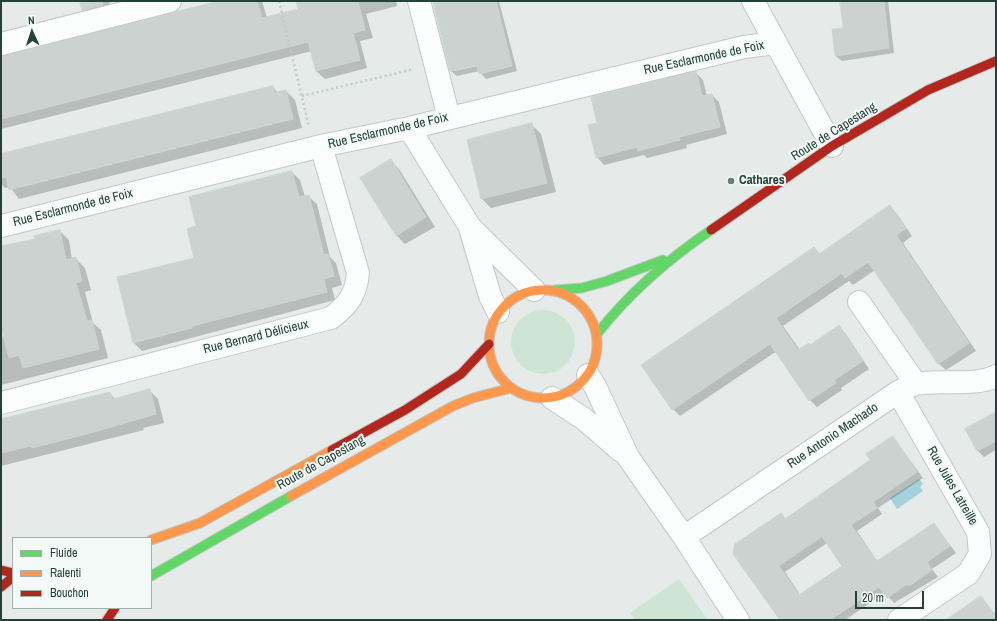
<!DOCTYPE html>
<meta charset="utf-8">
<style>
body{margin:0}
#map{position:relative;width:997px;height:621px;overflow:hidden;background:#e6ebe9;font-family:"Archivo Narrow",sans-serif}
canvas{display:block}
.frame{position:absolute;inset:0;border:2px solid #214139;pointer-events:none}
.legend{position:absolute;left:12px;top:537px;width:140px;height:72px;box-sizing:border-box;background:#f4faf7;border:1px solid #a0b0ab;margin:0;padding:5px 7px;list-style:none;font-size:12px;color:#214139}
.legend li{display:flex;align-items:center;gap:8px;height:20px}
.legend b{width:20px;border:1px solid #a0b0ab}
.north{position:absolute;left:12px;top:12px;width:40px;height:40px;-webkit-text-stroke:3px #f4faf7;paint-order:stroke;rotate:357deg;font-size:11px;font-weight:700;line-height:16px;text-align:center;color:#214139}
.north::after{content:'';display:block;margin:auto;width:14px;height:18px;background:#214139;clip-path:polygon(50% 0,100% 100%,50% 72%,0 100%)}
.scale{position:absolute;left:855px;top:591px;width:69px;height:18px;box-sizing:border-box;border:2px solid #214139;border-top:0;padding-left:5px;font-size:12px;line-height:14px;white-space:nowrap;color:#214139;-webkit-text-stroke:3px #f4faf7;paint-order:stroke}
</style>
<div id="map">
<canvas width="997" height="621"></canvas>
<div class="frame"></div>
<ul class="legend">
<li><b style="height:5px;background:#63d668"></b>Fluide</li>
<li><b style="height:5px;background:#ff974d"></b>Ralenti</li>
<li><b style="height:5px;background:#b3261e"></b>Bouchon</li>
</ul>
<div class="north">N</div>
<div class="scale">20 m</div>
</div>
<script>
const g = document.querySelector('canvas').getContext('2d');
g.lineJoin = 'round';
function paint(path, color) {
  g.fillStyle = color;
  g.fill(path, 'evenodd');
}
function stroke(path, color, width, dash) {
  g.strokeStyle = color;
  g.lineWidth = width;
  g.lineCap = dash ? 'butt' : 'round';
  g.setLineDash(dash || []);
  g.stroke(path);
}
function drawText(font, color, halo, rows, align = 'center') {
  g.font = font + ' "Archivo Narrow",sans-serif';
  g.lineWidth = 4;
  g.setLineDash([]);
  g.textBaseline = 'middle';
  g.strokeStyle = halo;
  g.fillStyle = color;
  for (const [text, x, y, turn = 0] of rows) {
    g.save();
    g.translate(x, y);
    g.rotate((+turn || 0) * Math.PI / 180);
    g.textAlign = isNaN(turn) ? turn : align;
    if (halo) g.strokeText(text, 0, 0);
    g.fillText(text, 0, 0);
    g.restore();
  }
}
paint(new Path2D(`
 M511 342a32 32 0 1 1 64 0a32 32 0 1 1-64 0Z
 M679 579 708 620H635L630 613Z`), '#cee5d6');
paint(new Path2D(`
 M919 479 923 484 920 487 923 491 897 509 890 498Z`), '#a4d2dc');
paint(new Path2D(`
 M81 1H109L112 14 92 19 83 10Z
 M223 1H262L267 18 299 10 297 1H396L397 6 366 14 373 38 360 41 367 68 325 79 316 71 312 51 1 129V57Z
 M434 1H499L517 71 486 79 479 71 457 76 451 71ZM481 63 482 65 454 71V69Z
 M841 1H888L894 53 842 61 836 56 844 29Z
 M696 73 703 80 707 96 712 95 719 102 727 134 686 145 687 148 647 158 644 155 604 165 597 157 598 123Z
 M273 87 278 93 286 91 295 100 302 128 19 199 10 187 5 188 1 184V156Z
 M532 125 541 134 556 192 491 208 482 199Z
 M390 160 399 169 435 227 405 244 396 235Z
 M292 172 300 180 305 197 308 196 317 204 330 257 336 263 342 285 332 288 335 300 142 351 134 343 195 259 197 227Z
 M890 207 897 214 912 236 903 243 976 351 946 370 938 363 875 270 853 285 849 281 783 326 800 350 810 346 839 327 846 334 869 369 841 388 842 390 817 407 810 400 777 351 680 416 673 409 814 248 820 254Z
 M60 231 69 240 72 260 76 259 85 268 91 290 85 292 93 323 101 330 108 358 1 385V337L4 336 1 322V248L37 240Z
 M149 390 158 399 164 423 143 428 144 430 1 466V420L110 393 115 399Z
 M996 413V450L984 457 977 450Z
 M893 437 923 478 878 508 882 514 857 531 878 562 934 524 956 553 932 569 938 577 894 603 885 593 845 620H781L734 553 781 514 786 519 872 460ZM827 543 843 567 801 596 785 572Z
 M981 597 996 615V620H948Z`), '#0003');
const building = new Path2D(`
 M80 1H102L103 5 82 10Z
 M219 1H257L262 18 298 9 296 1H358L365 30 353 33 360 60 316 71 308 42 1 119V56Z
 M433 1H496L512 66 479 74 477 65 450 71Z
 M840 1H884L889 48 835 56 832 29 843 28Z
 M696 71 702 96 712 94 720 127 679 137 680 140 638 151 637 147 596 158 588 125 597 123 591 97Z
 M273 86 274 93 286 90 293 119 9 190 6 177 1 178V154Z
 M532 123 547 183 481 199 467 140Z
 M391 159 426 217 396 236 360 178Z
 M292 171 299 197 309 195 324 255 328 254 334 276 324 279 327 292 192 326V328L133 343 117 277 194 258 187 229 196 226 189 197Z
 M890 205 906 229 896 235 969 343 938 364 868 262 845 278 842 273 776 318 798 350 809 343 810 345 839 325 863 361 834 380 836 383 809 401 770 344 672 410 641 365 814 247 819 254Z
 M60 230 66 260 76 257 82 281 76 283 87 321 92 320 99 349 23 368 19 355 9 358 1 327V246L35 239 34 236Z
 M150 389 156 414 94 432 32 448 31 446 1 453V419L110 392 112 399Z
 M996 412V441L977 451 965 429Z
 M893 436 917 472 873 502 877 508 851 525 877 561 934 523 950 546 927 562 932 570 909 586 907 584 887 598 879 587 830 620H780L733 554 735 544 781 513 785 519 870 460 866 454ZM822 537 842 566 799 595 779 566Z
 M981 596 996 617V620H946Z`);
paint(building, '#ccd2d0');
stroke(building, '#ced4d2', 1);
const street = new Path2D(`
 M419 1 449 118
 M753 1 832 146
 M1 44 170 1
 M409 128 470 227 534 290
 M1 226 321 146 409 128 744 47 776 43
 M470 228 490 296 498 312
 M859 302 916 384
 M588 375 595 386 628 457 684 537 738 620
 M898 392 978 532 980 554 968 574 899 620
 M552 398 584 419 621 451
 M1 403 331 318C348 305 356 295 358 273L321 146
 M684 537 898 392C904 389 910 386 915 384 938 379 976 387 996 376`);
const fast = new Path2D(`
 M555 290 582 288 607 281 663 260
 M597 334C630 292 667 260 711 230
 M151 576 291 496`);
const slow = new Path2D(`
 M489 344a54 54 0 1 1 108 0a54 54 0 1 1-108 0Z
 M291 496 453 406 473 398 511 388
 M151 540 200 523 332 450`);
const jam = new Path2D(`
 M711 230 832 146 928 90 996 61
 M332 450 405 410 461 374 489 344
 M1 570 13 573
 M1 587 13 577
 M107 620 115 608`);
stroke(street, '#c3c8c6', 24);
stroke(fast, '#bdc7c4', 11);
stroke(slow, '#bdc7c4', 11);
stroke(jam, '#bdc7c4', 11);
stroke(new Path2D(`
 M279 1 309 127
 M302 96 414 69`), '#c2cbc9', 2.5, [2, 3]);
stroke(street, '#fbfcfc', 22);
stroke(fast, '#63d668', 9);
stroke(slow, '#ff974d', 9);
stroke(jam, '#b3261e', 9);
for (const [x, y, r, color] of [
 [731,181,4,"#667c77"]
]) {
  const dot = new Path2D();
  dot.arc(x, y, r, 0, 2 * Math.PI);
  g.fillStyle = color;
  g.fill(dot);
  stroke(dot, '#f4faf7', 1.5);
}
drawText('13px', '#214139', '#f4faf7', [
 ["Rue Esclarmonde de Foix",704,58,-12],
 ["Rue Esclarmonde de Foix",388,131,-13],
 ["Route de Capestang",834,132,-32],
 ["Rue Esclarmonde de Foix",73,208,-14],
 ["Rue Bernard Délicieux",256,337,-14],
 ["Rue Antonio Machado",833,436,-34],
 ["Route de Capestang",321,463,-29],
 ["Rue Jules Latreille",952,486,60]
]);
drawText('bold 13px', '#214139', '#f4faf7', [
 ["Cathares",739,181]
], 'left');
</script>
